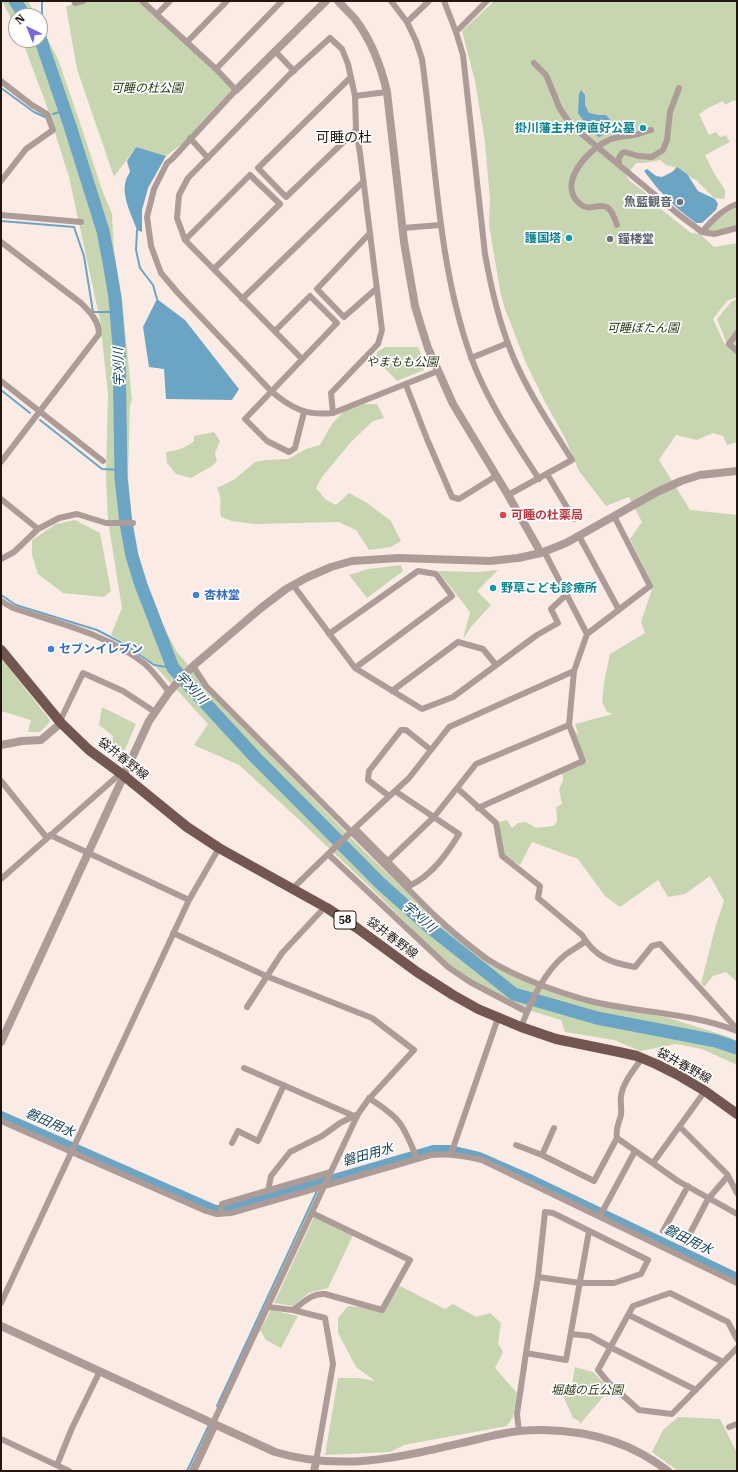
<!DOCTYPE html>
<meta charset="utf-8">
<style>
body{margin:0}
#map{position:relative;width:738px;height:1472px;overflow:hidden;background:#fbebe5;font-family:"Roboto Serif",serif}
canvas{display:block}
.frame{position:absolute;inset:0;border:2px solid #231610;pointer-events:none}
.north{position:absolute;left:8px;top:8px;width:40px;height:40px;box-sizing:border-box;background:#fff;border:1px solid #a7a29f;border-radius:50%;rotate:317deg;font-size:11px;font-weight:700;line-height:16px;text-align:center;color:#231610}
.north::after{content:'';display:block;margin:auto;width:14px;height:18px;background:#7567e1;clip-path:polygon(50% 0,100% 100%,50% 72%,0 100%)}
</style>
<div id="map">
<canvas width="738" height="1472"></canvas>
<div class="frame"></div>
<div class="north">N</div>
</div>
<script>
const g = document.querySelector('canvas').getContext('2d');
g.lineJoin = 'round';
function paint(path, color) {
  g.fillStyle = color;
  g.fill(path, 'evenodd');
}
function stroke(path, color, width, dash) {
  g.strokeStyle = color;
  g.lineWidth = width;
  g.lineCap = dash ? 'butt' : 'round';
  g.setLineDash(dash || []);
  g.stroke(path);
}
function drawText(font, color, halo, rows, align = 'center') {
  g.font = font + ' "Roboto Serif","Noto Sans JP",serif';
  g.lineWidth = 3.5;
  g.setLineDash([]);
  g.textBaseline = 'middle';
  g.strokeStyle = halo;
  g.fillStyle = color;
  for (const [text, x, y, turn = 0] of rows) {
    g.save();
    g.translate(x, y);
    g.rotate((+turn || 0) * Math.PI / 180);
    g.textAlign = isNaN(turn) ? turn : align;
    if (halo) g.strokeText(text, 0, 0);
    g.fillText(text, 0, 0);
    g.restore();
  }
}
paint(new Path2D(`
 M2 1H28L36 16H16V28Z
 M83 1H142L236 90 190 138 166 156 136 147 114 177 77 69 66 7 75 3Z
 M494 1H737V102L734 100 725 105 723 101 708 108 699 114 709 135 716 132 720 137 726 135 730 142 705 155 714 173 725 190V195L724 199 714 198 696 180 683 174 677 168 666 165 660 160 644 163H636L629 172 620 166 630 181 646 193 661 209 691 233 700 234 714 247 737 243V297L727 301 713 319 724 343 737 353V442L727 445 723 436 713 433 697 440 676 435 659 460 690 510 737 515V982L726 972 713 976 704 987 701 983 716 925 724 901 710 876 685 894 668 897 658 880 620 907 605 896 578 859 532 842 520 865 501 854 496 823 507 820 512 828 518 823 526 822 536 828 553 826 557 822 556 807 562 804 559 790 563 780 562 771 587 762 573 732 574 729 579 736 575 724 613 714 607 712 602 702 604 683 610 654 645 633 641 622 653 586 630 539 642 522 629 497 606 506 579 471 565 438 544 400 526 363 505 309 500 290 489 225 490 200 485 142 475 81 462 31Z
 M40 24 58 59 82 129 102 190 112 214 114 251 122 299 132 400 130 405 128 475 131 515 139 567 158 616 177 652 206 686 264 748 362 849 447 930 492 965 567 997 669 1018 732 1038 737 1041V1065L702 1049 676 1044 640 1051 614 1040 565 1032 561 1020 525 1009 453 970 372 889 295 816 239 765 194 745 208 724 154 665 133 647 111 635 122 608 108 521 106 477 108 394 100 320 69 177 46 104 22 40H40Z
 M737 207V226C727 229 717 235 707 230L715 220Z
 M737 299V352L727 344 717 319 731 302Z
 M385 347H418L425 363 424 370 397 381 376 359 377 352Z
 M365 404H377L384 418 373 421 351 442 322 477 316 488 325 499 336 505 349 493 367 503 391 521 401 541 391 547 369 550 356 530 339 522 254 524 232 521 221 517C219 504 223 501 217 488L235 479 255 462 266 460 288 459 306 449 320 445 332 424 344 411Z
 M214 432 220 441 215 453 217 461 212 466 191 478 176 474 167 463 166 452C177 451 185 448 194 441V436Z
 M75 520 100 533 111 591 104 597 63 593 38 574 32 555V540L56 524Z
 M401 565 403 571 367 598 349 575 368 569Z
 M498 570 477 591 491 605 471 627 463 639 470 612 438 571 477 572Z
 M1 658 50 720 49 723 40 732H28L31 720 1 711Z
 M102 707 136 724 123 754 114 758 111 756 113 736 99 725Z
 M314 1217 353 1235 328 1288 309 1293 293 1306 274 1303Z
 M396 1284 445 1309 453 1304 476 1317 490 1313 501 1323 498 1343 503 1352 495 1368 517 1393 513 1417 507 1426 404 1445 390 1452 325 1455 338 1378H359L375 1381 356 1367 338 1333V1318L348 1306 385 1309Z
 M271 1310 298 1316 281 1348 266 1340 260 1330Z
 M575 1367 593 1372 610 1389 580 1424 579 1421 573 1418 560 1389 568 1392 571 1389Z
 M678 1417 720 1419 737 1453V1471H678L652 1452 663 1430Z`), '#c7d6b0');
paint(new Path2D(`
 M581 90 585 95V105L589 113 599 115H606L611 121V127L600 137 597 136 590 123 583 120 578 113 579 94Z
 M136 147 166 156 148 188 142 210V232L137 230C131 212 117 190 130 172L127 161Z
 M677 167 687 174 698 191 715 199 718 204 716 210 702 223H696L678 209 658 189 644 171 647 169 656 176 662 177 672 172Z
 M157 299 185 320 239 389 232 400 166 399 164 369 149 367 143 327Z`), '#6ca5c4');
stroke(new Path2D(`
 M40 33 42 21V1
 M1 88 34 112 45 117
 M53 114 65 110
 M1 221 74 227 84 256 93 312H116
 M137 230 136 250 140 268 153 285 157 299
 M1 390 30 413
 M40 420 102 469 121 470
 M1 595 16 605 97 630 126 645 154 665 173 668
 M217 1406 317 1191
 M187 1471 209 1425`), '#6ca5c4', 2);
stroke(new Path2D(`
 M1 1115 215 1209H227L433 1149H449L479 1156 532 1179 737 1277`), '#6ca5c4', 8);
stroke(new Path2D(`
 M15 1 25 16
 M40 38 70 126 103 231 109 262 115 298 119 346 121 478 126 523 132 556 141 585 173 668 254 756 380 883 428 926 514 994 597 1018 716 1041 737 1048`), '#6ca5c4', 13);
stroke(new Path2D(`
 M74 1 75 3 83 1
 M142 1 216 69 236 90 172 159 167 163 154 189 147 217 151 246 161 273 178 293 271 391C291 408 306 416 333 413L438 371
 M391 1 407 22
 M429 1 407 22 416 41 422 59C436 159 437 262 471 357 487 401 514 440 539 479
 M444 1 456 32 463 55 485 254C491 288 499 322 512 354 527 391 551 426 572 460L508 495
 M157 14 170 1
 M456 32 487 1
 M187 42 227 1
 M275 51 294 71
 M534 63 546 75 560 109 571 125 619 165
 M216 69 282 1
 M351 77 258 168 286 197 356 130
 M1 81 32 105 47 114 53 130 26 149 1 181
 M679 88 670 112 667 140 663 150 652 157 638 156 625 152 622 153 619 158V165L678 214 702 232 714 234 737 228
 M355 96 387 92
 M190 138 208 158
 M1 215 81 222
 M617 225C606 190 595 216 580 204 556 184 588 150 607 141 615 136 625 137 634 135 640 134 645 131 651 130
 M403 228 440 225
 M702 232C713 219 722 210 737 204
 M370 233 317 289 344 317 377 288
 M185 240 250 175 280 204 214 269
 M1 242 81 303C90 312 99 321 99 334L1 462
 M242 299 363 182
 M275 331 310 296 337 323 245 419 267 441 289 452 295 448 304 412
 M737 333 729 344 737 351
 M471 358 508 343
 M302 359 185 240 177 218 179 195 188 178 290 74 330 38 342 49 348 64 355 96 356 130 360 153 382 330 378 344 331 393 333 413
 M1 381 103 461
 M406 385 427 439 452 497 459 499 496 476
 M547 474 574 519
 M1 499 38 529
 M579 536 619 610
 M544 551 587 634
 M1 559 14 552 38 529 59 518 77 514 106 523H133
 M293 585 355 668 422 709 453 697 537 635 558 623 551 609 566 595
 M1 601 13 608C57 623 108 634 145 664 154 672 161 682 169 692
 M329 634 418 571 436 574 452 596 355 668
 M193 666 206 686 433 914C450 930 468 945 487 959 515 977 562 994 594 1002 642 1013 691 1013 737 1031
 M392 691 458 642 483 649 496 665
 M60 721 83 673 123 691 155 712
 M1 781 47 838
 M457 788 496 823 502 856 540 886 538 898 582 935C595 957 611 963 635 967L652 946 660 944 737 1029
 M389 796 368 780 369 771 401 730H406L431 750
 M478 808 583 761 569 725 574 671 587 634 650 586 614 516
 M355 828 411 885C432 875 447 854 459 834L395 791
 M50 835 189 900
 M328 854 448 967 470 982 527 1012
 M388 861 434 817 476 764 569 725
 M1 879 121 773
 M292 889 355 828 409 778 449 727 574 671
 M173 933 266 976 372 1018 414 1050 368 1100 358 1114 213 1423
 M247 1007 282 953 325 907
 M521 1027C531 1002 543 973 565 955 572 950 579 946 586 941
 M642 1058C634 1070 623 1082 621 1096 620 1102 622 1109 621 1115 619 1123 615 1129 617 1138L678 1181 737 1214
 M244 1068 354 1116
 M369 1098C379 1105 391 1112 399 1122 407 1133 412 1146 417 1159
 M1 1121 206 1211 216 1214 231 1213 431 1155C449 1153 465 1156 482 1160L737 1283
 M680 1127 727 1174 737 1193
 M232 1143 238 1131 258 1141 284 1085
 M516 1145 542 1155 594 1181 617 1138
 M451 1154 498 1018
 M542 1155 554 1128
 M653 1163 705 1091
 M268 1191 271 1176 290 1152 322 1136 340 1123 358 1114
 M220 1214 222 1204 331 1172
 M600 1216 635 1151
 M663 1231 688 1186
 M685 1243 708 1199 728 1176
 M1 1303 189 900 219 848
 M268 1307 293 1310C304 1302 312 1293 325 1294L382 1310 410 1260 312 1213
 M293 1310 325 1318 333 1364 316 1462
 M629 1315 723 1362
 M571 1334 590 1336 610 1347 696 1390
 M737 1339 728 1322 670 1293 633 1306 598 1370 608 1382 639 1410 672 1414 737 1348
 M526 1353 538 1277 545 1212 553 1213 648 1260 641 1274 614 1283H580L538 1277
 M729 1427 737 1424
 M519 1431 517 1414 526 1353 566 1360 589 1231
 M1 1439 69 1471
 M57 1465 72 1428 100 1371`), '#ac9b97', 6);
stroke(new Path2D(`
 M338 1C343 7 350 13 355 19 371 40 381 66 387 92L404 242 415 306 421 326 428 348 453 404 508 495 541 553
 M236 90 326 1
 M1 745 22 741 41 740 61 723
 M1 1042 149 721 169 692 193 666 261 608 286 589 308 577 331 567 352 561 399 558 490 561 518 558 541 553 566 543 657 492 681 481 700 475 737 471
 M1 1326 275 1452C341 1472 401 1457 466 1442 483 1438 501 1433 519 1431 560 1427 606 1434 642 1454 651 1459 660 1465 668 1471
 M193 1471 215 1424
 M314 1471 316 1462`), '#ac9b97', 8);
stroke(new Path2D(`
 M1 650 61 723 89 750 123 775 187 827 219 848 327 908 357 928 417 972 453 995 478 1009 521 1027 556 1039 619 1052 637 1056 656 1064 678 1075 705 1091 737 1114`), '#73564f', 10);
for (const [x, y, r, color] of [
 [643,128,4,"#0f9aa8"],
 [680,202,4,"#6b7280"],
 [569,238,4,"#0f9aa8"],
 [610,239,4,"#6b7280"],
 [503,515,4,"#e0444e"],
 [493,588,4,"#0f9aa8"],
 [196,595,4,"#3f7fe0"],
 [51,649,4,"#3f7fe0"]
]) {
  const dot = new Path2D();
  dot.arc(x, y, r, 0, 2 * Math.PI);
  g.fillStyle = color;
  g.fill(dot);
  stroke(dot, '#fff', 1.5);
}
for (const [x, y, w] of [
 [345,920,22]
]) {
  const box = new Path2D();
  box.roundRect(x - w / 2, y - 9, w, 18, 3);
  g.fillStyle = '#fff';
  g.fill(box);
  stroke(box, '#231610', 1);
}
drawText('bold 11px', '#231610', null, [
 ["58",345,920]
]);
drawText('italic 12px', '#2b3811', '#fff', [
 ["可睡の杜公園",147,88],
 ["可睡ぼたん園",643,328],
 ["やまもも公園",402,362],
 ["堀越の丘公園",587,1390]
]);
drawText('bold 12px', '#0d838f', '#fff', [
 ["掛川藩主井伊直好公墓",635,128],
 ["護国塔",561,238],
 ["野草こども診療所",501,588,"left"]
], 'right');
drawText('bold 12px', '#5b616d', '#fff', [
 ["魚藍観音",672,202],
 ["鐘楼堂",618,239,"left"]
], 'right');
drawText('bold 12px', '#be3a42', '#fff', [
 ["可睡の杜薬局",511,515]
], 'left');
drawText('bold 12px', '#366cbe', '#fff', [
 ["杏林堂",204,595],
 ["セブンイレブン",59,649]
], 'left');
drawText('12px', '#231610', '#fff', [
 ["袋井春野線",123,759,38],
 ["袋井春野線",392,938,37],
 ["袋井春野線",684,1066,29]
]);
drawText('italic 13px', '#0e3e55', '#fff', [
 ["宇刈川",119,367,-91],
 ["宇刈川",191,688,47],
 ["宇刈川",419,917,41],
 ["磐田用水",50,1123,24],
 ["磐田用水",368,1155,-16],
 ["磐田用水",688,1240,26]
]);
drawText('14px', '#231610', '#fff', [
 ["可睡の杜",344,138]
]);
</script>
